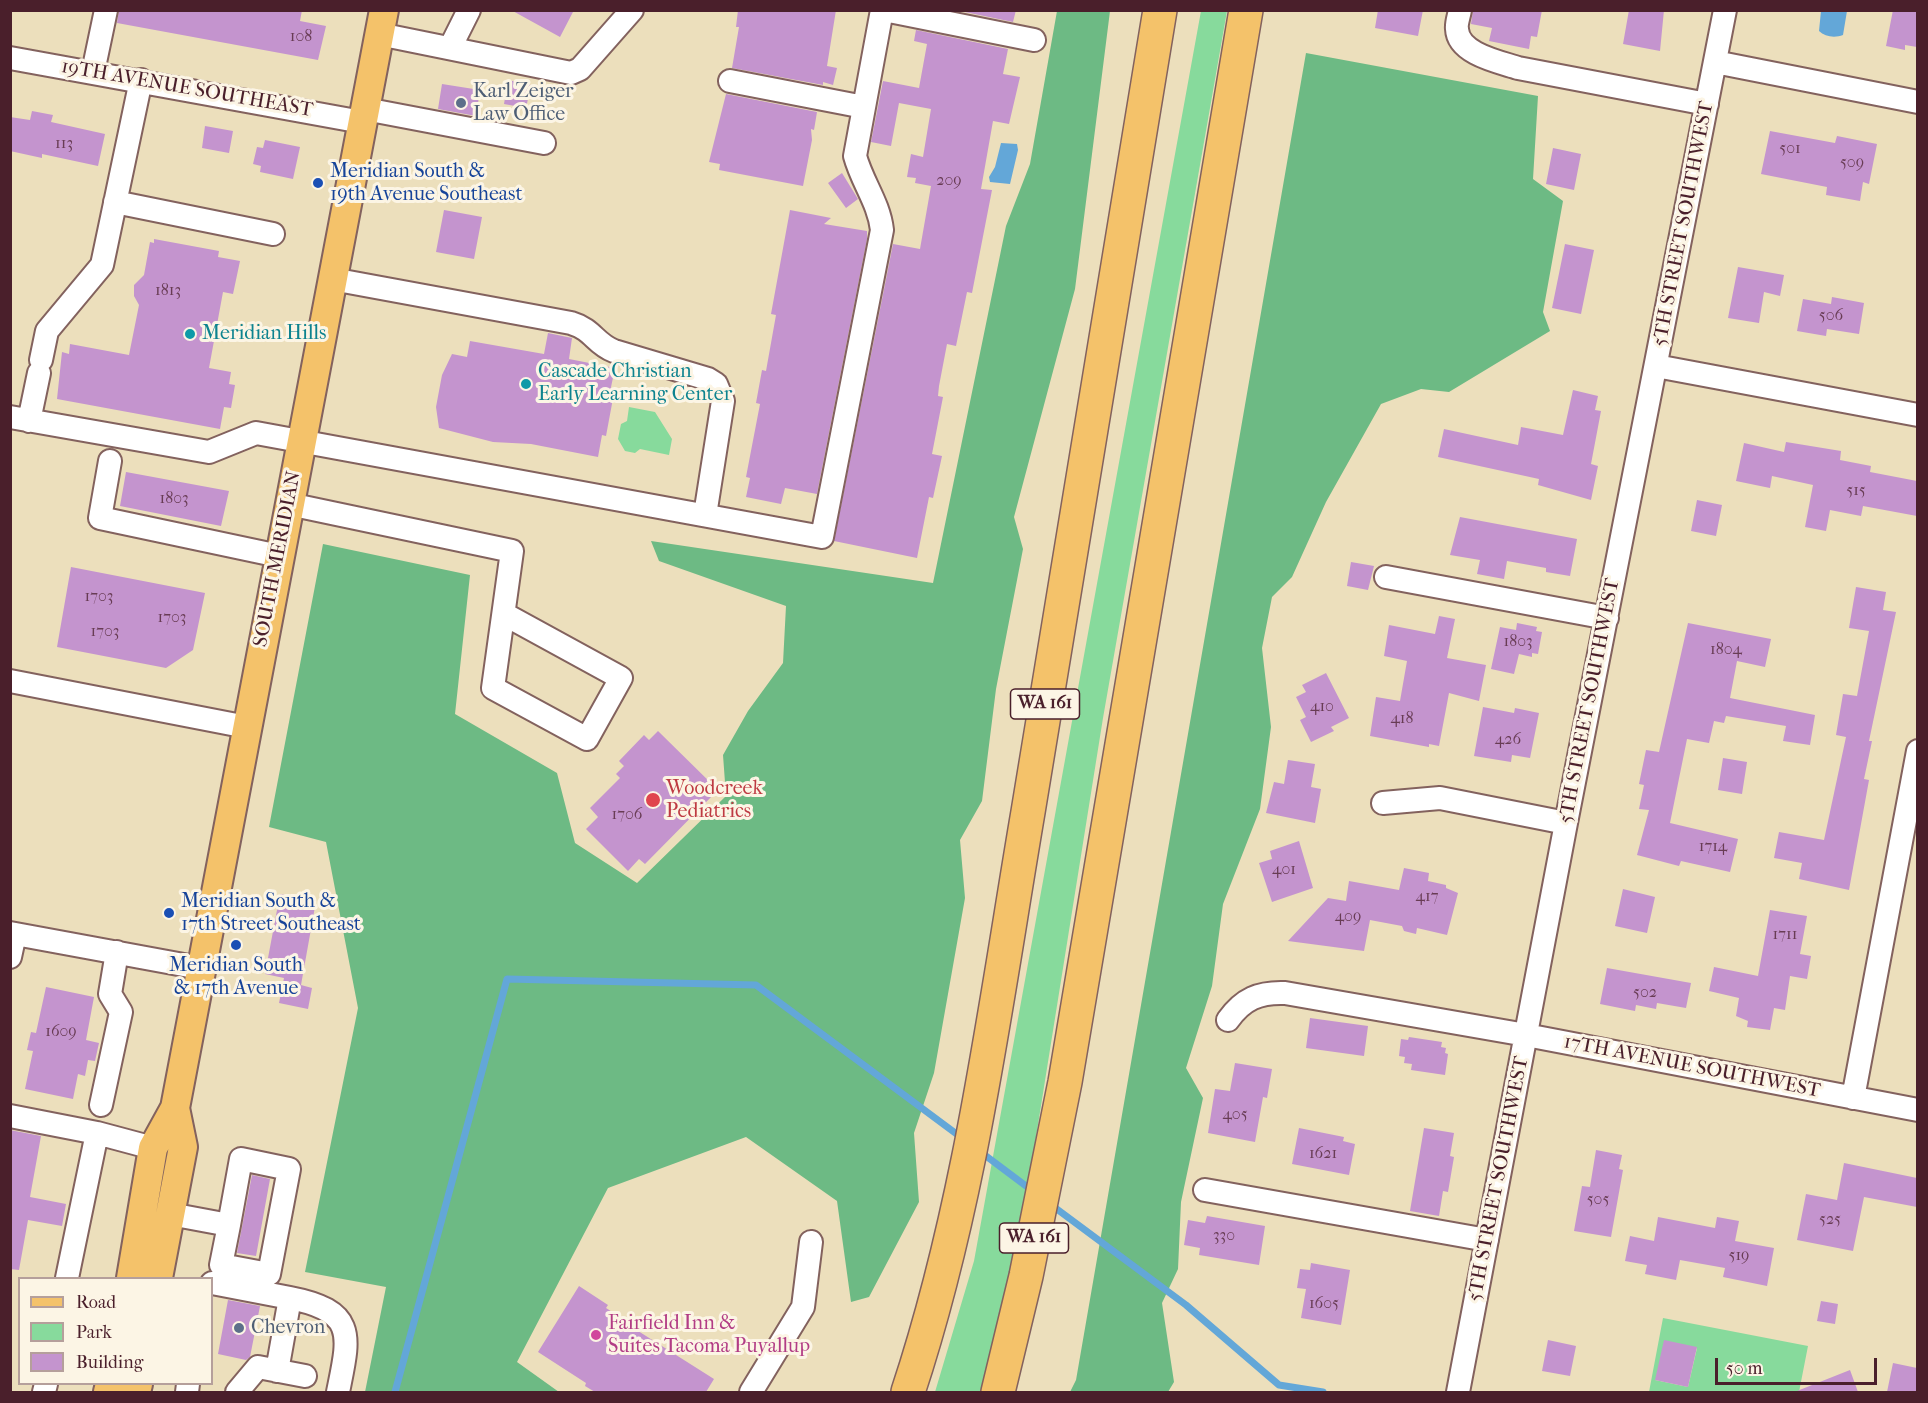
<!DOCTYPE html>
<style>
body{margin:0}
#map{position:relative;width:1928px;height:1403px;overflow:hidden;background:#ecdfbc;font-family:"IM FELL French Canon",serif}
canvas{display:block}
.frame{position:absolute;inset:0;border:12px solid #4a1f2b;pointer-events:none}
.legend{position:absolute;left:18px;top:1277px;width:195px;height:108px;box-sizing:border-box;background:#fcf5e5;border:2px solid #b59f9b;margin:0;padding:8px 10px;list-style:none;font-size:18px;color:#4a1f2b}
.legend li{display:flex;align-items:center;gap:12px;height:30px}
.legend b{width:30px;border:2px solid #b59f9b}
.scale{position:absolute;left:1715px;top:1358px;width:162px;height:27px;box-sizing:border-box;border:3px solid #4a1f2b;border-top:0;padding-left:8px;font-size:18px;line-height:21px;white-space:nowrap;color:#4a1f2b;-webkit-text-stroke:4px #fcf5e5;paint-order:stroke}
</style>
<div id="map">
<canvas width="1928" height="1403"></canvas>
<div class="frame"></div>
<ul class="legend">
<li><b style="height:8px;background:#f4c26a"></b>Road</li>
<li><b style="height:16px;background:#87da9c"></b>Park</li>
<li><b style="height:16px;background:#c494ce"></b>Building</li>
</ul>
<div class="scale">50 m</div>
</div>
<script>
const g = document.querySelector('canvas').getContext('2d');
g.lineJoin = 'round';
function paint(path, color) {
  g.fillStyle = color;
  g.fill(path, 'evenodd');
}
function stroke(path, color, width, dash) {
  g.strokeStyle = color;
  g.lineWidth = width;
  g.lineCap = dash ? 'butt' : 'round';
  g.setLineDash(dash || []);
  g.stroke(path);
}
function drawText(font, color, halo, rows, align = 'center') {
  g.font = font + ' "IM FELL French Canon",serif';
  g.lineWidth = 6;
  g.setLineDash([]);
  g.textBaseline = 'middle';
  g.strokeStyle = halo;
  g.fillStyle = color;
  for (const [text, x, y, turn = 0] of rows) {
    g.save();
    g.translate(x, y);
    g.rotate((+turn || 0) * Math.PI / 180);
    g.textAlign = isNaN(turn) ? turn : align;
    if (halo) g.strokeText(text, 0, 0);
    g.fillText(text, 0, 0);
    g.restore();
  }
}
paint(new Path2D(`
 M1201 11H1227L1103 718 1024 1212 989 1366 980 1392H935L974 1261Z
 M629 407 655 412 672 439 669 455 640 449 635 453 625 451 618 439 621 424 627 421Z
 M1663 1318 1808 1346 1799 1392H1649ZM1697 1348 1688 1387 1655 1380Z`), '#87da9c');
paint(new Path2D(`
 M1057 11H1110L1075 289 1014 517 1023 549 996 689 982 801 960 840 965 898 934 1073 914 1133 919 1202 869 1297 851 1302 837 1201 746 1137 608 1188 517 1362 559 1392H365L386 1287 305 1272 358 1008 326 842 269 827 323 544 470 575 455 714 557 773 575 843 637 883 726 796 723 755 748 711 783 663 786 606 659 561 651 541 933 583 1006 226 1030 164Z
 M1306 53 1538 96 1533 179 1563 201 1543 312 1550 331 1449 392 1421 389 1381 404 1326 502 1292 577 1272 597 1262 648 1271 727 1260 809 1223 904 1212 986 1186 1068 1203 1098 1181 1202 1178 1269 1162 1303 1174 1382 1168 1392H1070L1076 1380Z`), '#6dba84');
paint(new Path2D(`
 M1821 11H1847L1843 35C1835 38 1825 37 1819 31Z
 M1001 143 1017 144 1018 150 1010 184 990 182 989 177 995 167Z`), '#63a7d8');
stroke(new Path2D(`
 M978 1150 1034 1192
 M1050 1204 1186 1305 1279 1385 1323 1392
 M395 1392 507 979 756 985 962 1138`), '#63a7d8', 7);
paint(new Path2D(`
 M119 10H302L300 21 326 26 318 60 117 23Z
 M511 10H574L560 37Z
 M738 10H836L827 66 837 68 833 85 823 82V85L732 68 739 27H736Z
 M955 10H1016L1013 22Z
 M1378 10H1423L1418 36 1375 28Z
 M1473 10H1542L1537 37 1531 36 1529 49 1489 41 1492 28 1471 24Z
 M1629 10H1664L1660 51 1623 44Z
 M1893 10H1917V47L1905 45V50L1886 46Z
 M916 30 1008 49 1003 74 1020 77 1009 124 993 121 981 189 992 190 972 293 967 292 956 346 947 344 939 386 938 396 943 397 932 454 942 456 933 498 929 497 917 558 834 541 893 244 920 249 931 186 915 183 916 178 907 177 911 154 923 157 931 109 899 103 891 146 871 142 883 81 919 88 927 44 914 41Z
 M508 80 531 85 526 108 504 104Z
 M442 84 480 90 476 116 438 109Z
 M726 94 817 112 814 130 811 129 812 140 803 186 719 170 720 164 709 162Z
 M32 111 53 115 51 122 105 134 98 166 42 154V158L10 151V117L30 120Z
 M205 126 233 131 229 153 202 148Z
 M1770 131 1835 143 1837 136 1877 144 1869 184 1863 182 1860 201 1826 195 1827 187 1761 174Z
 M265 140 300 147 293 179 260 172 261 166 253 164 257 147 263 148Z
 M1553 148 1581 154 1574 190 1546 184Z
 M842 173 858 199 846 208 828 183Z
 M444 210 482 217 474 259 436 252Z
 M790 210 831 218 824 224 867 231V239L817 494 785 488 781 504 746 497 750 478 746 477 760 404 756 403 762 370 766 371 776 315 771 314Z
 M154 239 219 251 218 257 240 261 233 294 223 292 209 368 231 372 229 384 235 385 231 408 224 407 220 429 57 399 62 352 69 354 70 344 129 355 139 305 134 296V285L144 275 150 242 154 243Z
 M1565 244 1594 250 1581 314 1552 308Z
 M1738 267 1784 275 1780 296 1764 292 1759 323 1728 318Z
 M1832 297 1864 303 1859 334 1827 329 1826 336 1797 331 1803 299 1831 304Z
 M548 333 572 338 569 359 615 368 610 392 614 393 606 436 602 435 598 457 531 444 493 442 439 428 436 407 442 375 452 354 467 357 470 341 544 354Z
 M1573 390 1598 396 1595 410 1601 411 1591 464 1598 466 1591 500 1538 485 1539 479 1438 457 1444 429 1518 445 1521 427 1563 435Z
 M1786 442 1841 451 1840 460 1871 466 1870 472 1917 481V516L1863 506 1861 516 1830 510 1826 531 1805 527 1813 485 1772 476 1770 488 1736 481 1744 443 1784 452Z
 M126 472 229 491 221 526 120 506Z
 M1697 500 1722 505 1716 536 1691 531Z
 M1460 517 1577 539 1570 576 1546 572V568L1507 561 1504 579 1477 574 1480 560 1450 555Z
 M1351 562 1374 566 1368 590 1347 586Z
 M71 567 205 593 193 650 166 668 57 647Z
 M1856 587 1886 592 1883 610 1896 612 1869 741H1872L1864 779 1869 780 1849 890 1799 879 1802 863 1774 858 1779 832 1824 840 1846 737 1836 735 1843 694 1857 696 1869 631 1849 628Z
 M1439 616 1455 619 1447 658 1486 665 1479 701 1449 693 1439 746 1429 744V747L1370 736 1376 697 1400 701 1407 661 1384 656 1389 625 1435 634Z
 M1517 623 1537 627 1536 631 1542 632 1538 654 1532 653V657L1519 654 1514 674 1491 669 1500 627 1516 630Z
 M1688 623 1771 639 1765 667 1737 661 1730 698 1815 715 1810 745 1783 741 1786 726 1726 716 1724 723 1714 721 1709 743 1687 739 1670 823 1738 839 1730 872 1681 861 1679 866 1637 855 1649 810 1639 809 1644 785 1639 784 1646 750 1659 752Z
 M1326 673 1349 718 1331 727 1334 731 1311 742 1300 720 1306 717 1296 697 1306 692 1302 685Z
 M1483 707 1514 713 1515 708 1539 713 1530 758 1512 755 1511 762 1474 756Z
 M658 731 718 790 645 864 639 859 628 871 586 829 598 817 590 808 620 778 616 774 624 766 619 761 644 735 649 740Z
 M1723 758 1747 762 1742 794 1718 790Z
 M1288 760 1315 764 1311 787 1321 789 1315 823 1266 813 1274 782 1284 784Z
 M1299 841 1313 888 1272 902 1259 863 1272 859 1270 851Z
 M1404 868 1429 873 1428 881 1446 885V888L1458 893 1447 935 1417 928 1416 934 1404 931 1402 926 1370 920 1364 951 1288 941 1328 898 1346 901 1349 881 1399 890Z
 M1623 889 1655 897 1647 933 1615 926Z
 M280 894 316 901 301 985 312 988 308 1009 279 1003 284 978 265 974Z
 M1770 910 1807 916 1800 954 1811 956 1807 979 1790 976 1785 1010 1774 1008 1770 1030 1747 1027 1748 1021 1736 1016 1739 998 1709 991 1714 967 1758 976Z
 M1607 968 1691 983 1686 1008 1657 1003 1656 1009 1636 1005 1635 1011 1600 1004Z
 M46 987 94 997 86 1040 99 1043 95 1061 88 1060 85 1076 78 1074 73 1099 25 1089 33 1051 27 1050 31 1032 36 1033Z
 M1310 1018 1368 1026 1364 1056 1306 1048Z
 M1409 1037 1442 1042 1441 1047 1446 1048 1445 1053 1448 1054 1445 1075 1411 1070 1412 1064 1404 1063 1405 1057 1399 1056 1401 1039 1408 1040Z
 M1235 1063 1272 1069 1267 1098 1263 1097 1255 1142 1208 1133 1215 1089 1230 1091Z
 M1299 1128 1344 1137 1343 1141 1355 1144 1349 1175 1292 1164Z
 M1424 1128 1454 1133 1450 1156 1454 1157 1448 1192 1443 1191 1439 1216 1410 1211Z
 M10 1130 41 1136 30 1197 66 1204 62 1226 28 1220 19 1270 10 1269Z
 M1596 1150 1622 1155 1619 1169 1623 1170 1611 1237 1574 1231 1582 1186 1590 1187Z
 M1844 1163 1917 1178V1207L1864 1197 1853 1251 1797 1240 1806 1194 1837 1200Z
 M252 1175 270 1179 256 1256 237 1253Z
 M1207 1216 1265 1226 1259 1265 1199 1255 1200 1248 1184 1245 1188 1220 1205 1223Z
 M1658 1217 1715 1228 1717 1217 1739 1221 1735 1241 1774 1248 1767 1286 1723 1277 1725 1268 1680 1260 1676 1280 1645 1274 1647 1265 1625 1261 1630 1236 1654 1241Z
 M1311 1263 1350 1270 1341 1325 1301 1318 1306 1289 1297 1288 1300 1269 1310 1270Z
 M579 1286 608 1305 606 1308 617 1315 616 1317 714 1379 706 1392H595L585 1386 586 1383 538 1352Z
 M228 1300 260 1306 250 1357 246 1360 218 1354Z
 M1821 1301 1838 1304 1835 1324 1817 1321Z
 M1548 1340 1576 1346 1570 1376 1542 1371Z
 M1664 1340 1697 1347 1688 1387 1655 1380Z
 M1893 1363 1917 1368V1392H1887Z
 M1850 1370 1858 1392H1797V1391Z`), '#c494ce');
const minor = new Path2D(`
 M884 10 1034 40
 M1460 10C1459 16 1456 24 1457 29 1458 54 1500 62 1518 68L1707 104
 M379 34 571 73 580 69 632 10
 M450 48 469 10
 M10 58 362 122
 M1715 62 1918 102
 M93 72 106 10
 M730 81 864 107
 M365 109 544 143
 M115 202 273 234
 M332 279 571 323C594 330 594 343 614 351L708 379 716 384 723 401 705 515
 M41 360 47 331 102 265 141 80
 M1656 366 1918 415
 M10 417 209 452 256 433 822 537 882 230C879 203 862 182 855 156L882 10
 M29 421 39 373
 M110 461 100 518 279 556
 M289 504 512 551 493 688 587 739 621 678 504 614
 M1386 577 1607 618
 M10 681 247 727
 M1383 803 1440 798 1566 823
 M10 933 200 968
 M10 957 15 934
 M1228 1020C1243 999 1259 992 1285 993L1526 1035 1918 1110
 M1853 1098 1918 751
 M101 1105 121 1012 110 994 117 952
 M10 1116 97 1133 153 1148
 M1205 1190 1487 1240
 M170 1214 229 1225 221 1265 269 1274 289 1169 241 1159 229 1225
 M67 1278 97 1133
 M212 1283 290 1298 277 1371
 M290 1298C358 1311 349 1337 338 1392
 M44 1392 46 1384
 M187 1392 188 1384
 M237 1392 258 1367 305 1376
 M751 1392 803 1307 811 1242
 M1458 1392 1566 823 1725 10`);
const major = new Path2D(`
 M131 1278 153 1148 175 1108 384 10
 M158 1278 183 1147 175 1108
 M108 1392 110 1384
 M136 1392 138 1384`);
const highway = new Path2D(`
 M908 1392C970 1205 995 1006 1028 812 1072 545 1116 278 1160 10
 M998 1392 1026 1276 1065 1082 1246 10`);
stroke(minor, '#83625e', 26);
stroke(major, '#83625e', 32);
stroke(highway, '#83625e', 36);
stroke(minor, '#fff', 22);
stroke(major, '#f4c26a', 28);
stroke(highway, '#f4c26a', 33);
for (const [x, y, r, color] of [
 [461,103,6,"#5c6f8a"],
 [318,183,6,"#1a4fb4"],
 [190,334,6,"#0f9aa8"],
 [526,384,6,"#0f9aa8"],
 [653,800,8,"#e0444e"],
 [169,913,6,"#1a4fb4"],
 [236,945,6,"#1a4fb4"],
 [239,1328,6,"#5c6f8a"],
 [596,1335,6,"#d1479c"]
]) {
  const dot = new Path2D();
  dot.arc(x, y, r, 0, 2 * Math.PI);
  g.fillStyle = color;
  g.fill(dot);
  stroke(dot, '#fcf5e5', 2);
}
drawText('16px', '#683c54', null, [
 ["108",301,37],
 ["113",64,144],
 ["501",1790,149],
 ["509",1852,163],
 ["209",949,181],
 ["1813",168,291],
 ["506",1831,316],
 ["515",1856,491],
 ["1803",174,499],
 ["1703",99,597],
 ["1703",172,618],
 ["1703",105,632],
 ["1803",1518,642],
 ["1804",1726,650],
 ["410",1322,707],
 ["418",1402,719],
 ["426",1508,740],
 ["1706",627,815],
 ["1714",1713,847],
 ["401",1284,870],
 ["417",1427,897],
 ["409",1348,917],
 ["1711",1785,935],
 ["502",1645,993],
 ["1609",61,1032],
 ["405",1235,1115],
 ["1621",1323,1154],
 ["505",1598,1200],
 ["525",1830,1220],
 ["330",1224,1236],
 ["519",1739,1256],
 ["1605",1324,1304]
]);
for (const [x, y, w] of [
 [1045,704,69],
 [1034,1238,69]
]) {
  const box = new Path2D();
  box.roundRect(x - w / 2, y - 15, w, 30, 4.5);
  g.fillStyle = '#fcf5e5';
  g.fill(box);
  stroke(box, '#4a1f2b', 1.5);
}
drawText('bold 18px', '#4a1f2b', null, [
 ["WA 161",1045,704],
 ["WA 161",1034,1238]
]);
drawText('20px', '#4a1f2b', '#fcf5e5', [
 ["19TH AVENUE SOUTHEAST",187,89,10],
 ["5TH STREET SOUTHWEST",1684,224,-79],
 ["SOUTH MERIDIAN",278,559,-79],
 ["5TH STREET SOUTHWEST",1590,701,-79],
 ["17TH AVENUE SOUTHWEST",1692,1067,11],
 ["5TH STREET SOUTHWEST",1499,1179,-79]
]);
drawText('20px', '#4e5e75', '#fcf5e5', [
 ["Karl Zeiger",473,92],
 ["Law Office",473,115],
 ["Chevron",251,1328]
], 'left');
drawText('20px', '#164399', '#fcf5e5', [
 ["Meridian South &",330,172],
 ["19th Avenue Southeast",330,195],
 ["Meridian South &",181,902],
 ["17th Street Southeast",181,925],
 ["Meridian South",236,966,"center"],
 ["& 17th Avenue",236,989,"center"]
], 'left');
drawText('20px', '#0d838f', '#fcf5e5', [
 ["Meridian Hills",202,334],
 ["Cascade Christian",538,372],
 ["Early Learning Center",538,395]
], 'left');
drawText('20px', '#be3a42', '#fcf5e5', [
 ["Woodcreek",666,789],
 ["Pediatrics",666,812]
], 'left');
drawText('20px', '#b23c85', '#fcf5e5', [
 ["Fairfield Inn &",608,1324],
 ["Suites Tacoma Puyallup",608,1347]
], 'left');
</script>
